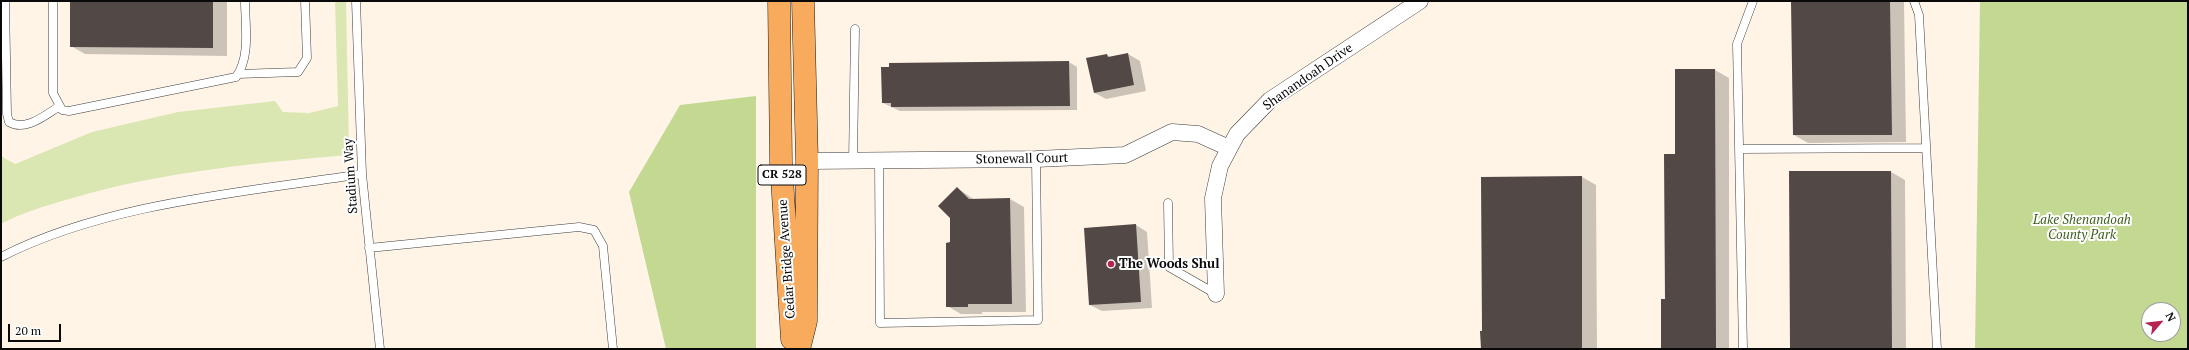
<!DOCTYPE html>
<style>
body{margin:0}
#map{position:relative;width:2189px;height:350px;overflow:hidden;background:#fff4e6;font-family:"PT Serif",serif}
canvas{display:block}
.frame{position:absolute;inset:0;border:2px solid #090909;pointer-events:none}
.north{position:absolute;left:2141px;top:302px;width:40px;height:40px;box-sizing:border-box;background:#fff;border:1px solid #9d9d9d;border-radius:50%;rotate:62deg;font-size:11px;font-weight:700;line-height:16px;text-align:center;color:#090909}
.north::after{content:'';display:block;margin:auto;width:14px;height:18px;background:#b72450;clip-path:polygon(50% 0,100% 100%,50% 72%,0 100%)}
.scale{position:absolute;left:8px;top:324px;width:53px;height:18px;box-sizing:border-box;border:2px solid #090909;border-top:0;padding-left:5px;font-size:12px;line-height:14px;white-space:nowrap;color:#090909;-webkit-text-stroke:3px #fff;paint-order:stroke}
</style>
<div id="map">
<canvas width="2189" height="350"></canvas>
<div class="frame"></div>
<div class="north">N</div>
<div class="scale">20 m</div>
</div>
<script>
const g = document.querySelector('canvas').getContext('2d');
g.lineJoin = 'round';
function paint(path, color) {
  g.fillStyle = color;
  g.fill(path, 'evenodd');
}
function stroke(path, color, width, dash) {
  g.strokeStyle = color;
  g.lineWidth = width;
  g.lineCap = dash ? 'butt' : 'round';
  g.setLineDash(dash || []);
  g.stroke(path);
}
function drawText(font, color, halo, rows, align = 'center') {
  g.font = font + ' "PT Serif",serif';
  g.lineWidth = 4;
  g.setLineDash([]);
  g.textBaseline = 'middle';
  g.strokeStyle = halo;
  g.fillStyle = color;
  for (const [text, x, y, turn = 0] of rows) {
    g.save();
    g.translate(x, y);
    g.rotate((+turn || 0) * Math.PI / 180);
    g.textAlign = isNaN(turn) ? turn : align;
    if (halo) g.strokeText(text, 0, 0);
    g.fillText(text, 0, 0);
    g.restore();
  }
}
paint(new Path2D(`
 M335 1H346L349 155C255 163 160 172 69 199 46 206 23 212 1 224V156L15 164 92 132 178 112 275 101 283 112 309 113 338 106Z`), '#dbe7b2');
paint(new Path2D(`
 M1980 1H2188V349H1975ZM2149 310H2173V334H2149Z
 M756 96V349H666L629 192 680 105Z`), '#c3d891');
paint(new Path2D(`
 M71 1H227V56L85 54 71 46Z
 M1792 1H1904L1906 142 1808 143 1794 135Z
 M1128 54 1140 61 1146 91 1106 99 1095 93 1107 55 1112 58Z
 M1069 62 1077 67V110L900 111 883 103Z
 M1715 70 1729 78V349H1662L1676 155Z
 M1891 172 1905 180 1906 349H1791Z
 M1582 177 1596 185 1597 349H1483Z
 M957 188 975 200 1010 199 1024 207 1026 312H982V314H961L947 306Z
 M1136 225 1147 232 1152 308 1102 311 1090 305Z`), '#0003');
paint(new Path2D(`
 M70 1H213V48L70 47Z
 M1791 1H1890L1892 135H1793Z
 M1128 53 1134 85 1094 93 1086 58 1107 54 1108 57Z
 M1069 61 1070 106 891 107V103H882L881 67H889V63Z
 M1675 69H1715L1716 349H1661V299H1665L1664 154H1675Z
 M1789 171H1891L1892 349H1790Z
 M1582 176V349H1481L1480 331H1482L1481 177Z
 M957 187 969 199 1010 198 1012 304H968V307H946V243L950 242V218L938 206Z
 M1136 224 1141 302 1089 305 1084 228Z`), '#524846');
const service = new Path2D(`
 M5 1 7 114 9 122C26 132 45 115 60 106
 M53 1V93L62 110 69 111 236 77C251 57 245 24 245 1
 M356 1 362 174 380 349
 M1914 1 1919 15 1937 349
 M238 74 298 72 307 58 305 1
 M1739 149 1926 148
 M879 160 880 323 1038 320 1036 159
 M853 161 855 29
 M1168 203 1169 267 1216 294
 M369 248 579 227 594 230 603 246 613 349
 M1 257C106 203 246 192 362 174
 M1743 349 1737 44 1753 1`);
const minor = new Path2D(`
 M807 161 1036 159 1125 155 1172 132 1198 134 1229 148
 M1216 294 1213 198 1220 166 1237 134 1270 100 1420 1`);
const primary = new Path2D(`
 M779 1 781 162 792 339
 M799 349 806 321 807 161 803 1`);
stroke(service, '#3c3c3c', 9);
stroke(minor, '#3c3c3c', 17);
stroke(primary, '#1a1a1a', 23);
stroke(service, '#fff', 8);
stroke(minor, '#fff', 16);
stroke(primary, '#f8ab5d', 22);
for (const [x, y, r, color] of [
 [1111,264,4,"#b72450"]
]) {
  const dot = new Path2D();
  dot.arc(x, y, r, 0, 2 * Math.PI);
  g.fillStyle = color;
  g.fill(dot);
  stroke(dot, '#fff', 1.5);
}
for (const [x, y, w] of [
 [782,175,48]
]) {
  const box = new Path2D();
  box.roundRect(x - w / 2, y - 10, w, 20, 3);
  g.fillStyle = '#fff';
  g.fill(box);
  stroke(box, '#090909', 1);
}
drawText('bold 12px', '#090909', null, [
 ["CR 528",782,175]
]);
drawText('13px', '#090909', '#fff', [
 ["Shanandoah Drive",1308,77,-35],
 ["Stonewall Court",1022,159,-1],
 ["Stadium Way",351,176,-94],
 ["Cedar Bridge Avenue",787,259,-94]
]);
drawText('italic 13px', '#3b5f1c', '#fff', [
 ["Lake Shenandoah",2082,220],
 ["County Park",2082,235]
]);
drawText('bold 13px', '#090909', '#fff', [
 ["The Woods Shul",1119,264]
], 'left');
</script>
